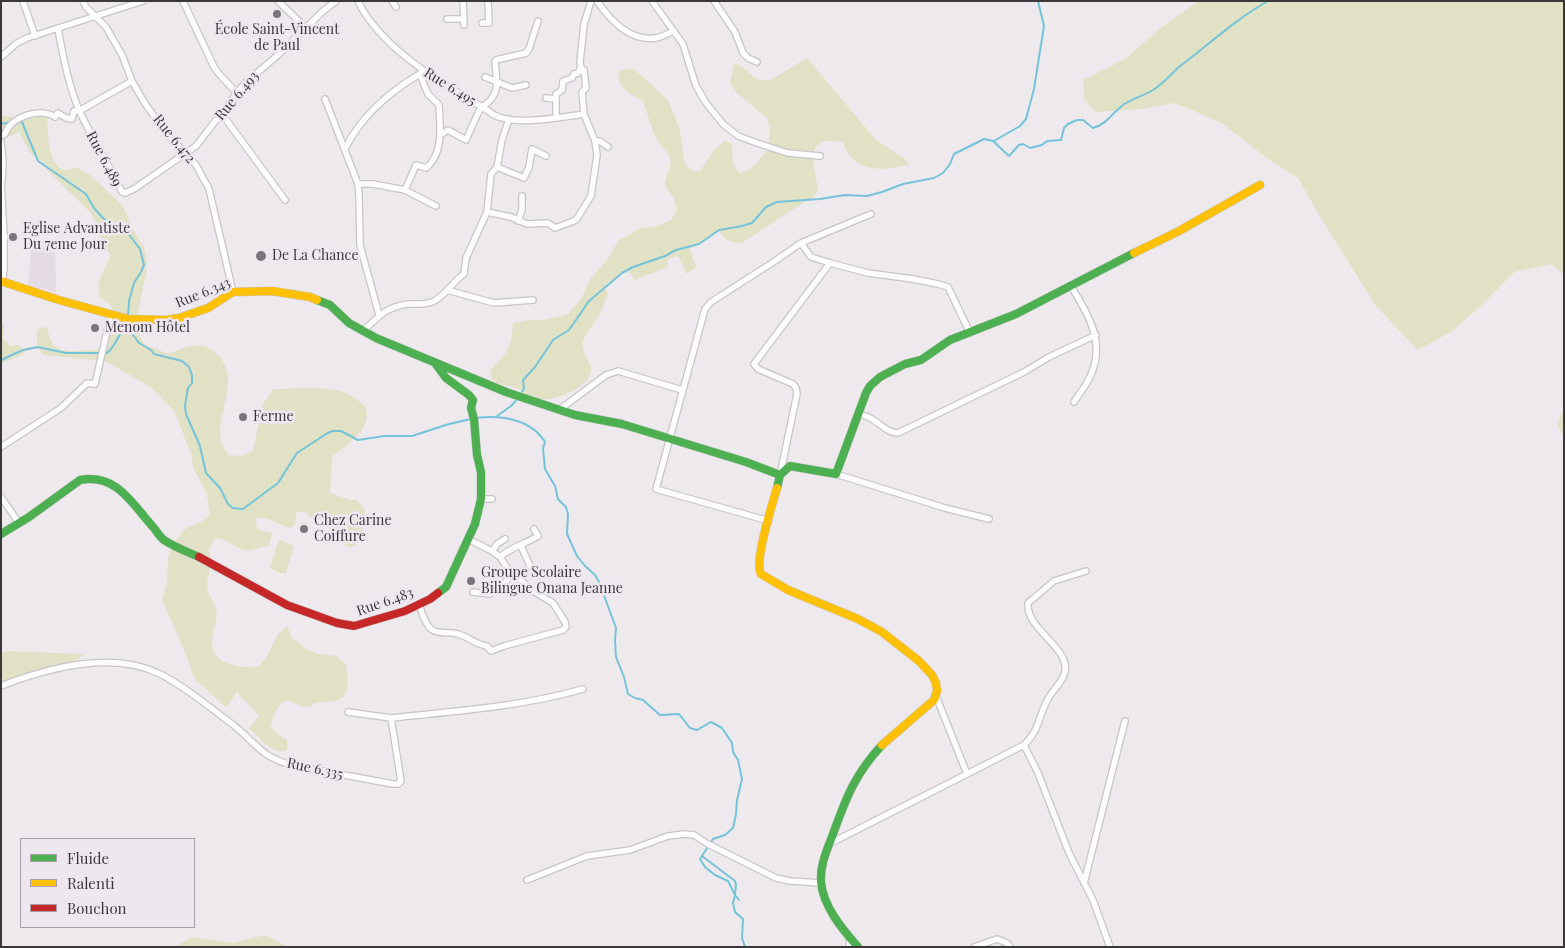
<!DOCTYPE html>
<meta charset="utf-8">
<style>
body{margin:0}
#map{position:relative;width:1565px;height:948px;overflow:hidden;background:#ede9ed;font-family:"Playfair Display",serif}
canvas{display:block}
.frame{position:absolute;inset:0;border:2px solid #3b383b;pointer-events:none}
.legend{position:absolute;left:20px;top:838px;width:175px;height:90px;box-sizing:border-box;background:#efe7ef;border:1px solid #a7a1a7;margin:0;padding:6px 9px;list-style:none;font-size:15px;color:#3b383b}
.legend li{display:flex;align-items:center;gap:10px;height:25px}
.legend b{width:25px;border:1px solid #a7a1a7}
</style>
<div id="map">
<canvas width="1565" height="948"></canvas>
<div class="frame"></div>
<ul class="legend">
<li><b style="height:6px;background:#4caf50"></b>Fluide</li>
<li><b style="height:6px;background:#ffc107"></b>Ralenti</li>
<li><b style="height:6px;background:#c62828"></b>Bouchon</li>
</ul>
</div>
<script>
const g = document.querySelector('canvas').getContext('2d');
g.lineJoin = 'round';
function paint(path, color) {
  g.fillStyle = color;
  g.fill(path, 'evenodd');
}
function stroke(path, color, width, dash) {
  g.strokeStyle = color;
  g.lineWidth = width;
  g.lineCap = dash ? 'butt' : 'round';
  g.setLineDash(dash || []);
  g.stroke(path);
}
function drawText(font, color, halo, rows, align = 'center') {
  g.font = font + ' "Playfair Display",serif';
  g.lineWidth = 5;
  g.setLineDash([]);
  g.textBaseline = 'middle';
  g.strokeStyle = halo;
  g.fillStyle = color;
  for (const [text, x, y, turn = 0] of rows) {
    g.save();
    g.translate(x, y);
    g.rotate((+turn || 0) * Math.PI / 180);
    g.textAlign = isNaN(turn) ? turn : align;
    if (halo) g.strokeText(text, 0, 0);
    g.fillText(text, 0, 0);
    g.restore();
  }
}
paint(new Path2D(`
 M55 247 56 292 28 285 31 248Z`), '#e5dbe4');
paint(new Path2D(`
 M1198 1H1564V275L1551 264 1514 272 1483 304 1452 331 1418 350 1376 306 1319 215 1298 178 1268 159 1223 124 1192 110 1174 103 1141 109 1096 112 1084 99 1083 80 1125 59 1158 30Z
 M807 58 876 140 904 158 909 165C883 170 854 175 843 142 837 142 828 140 823 142 804 147 818 178 818 191L814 196 740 244 726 240 719 231 690 249 696 267 687 274 678 256 667 259 668 267 635 280 628 270 608 282 604 287 608 294C605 300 603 306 601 312 596 322 586 331 583 342 580 352 592 361 591 371 589 388 551 403 536 399 530 398 525 392 519 389 508 384 490 387 490 371 507 353 512 348 513 323L531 320H544L568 314 581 299 591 278 608 259 618 241 641 228 653 227 671 220 677 210 674 198 666 188 665 182 671 164 670 157 655 137 643 101 627 92 619 82 618 76 621 70 634 69 668 100 680 130 684 162 688 167 693 171H700L715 149 724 141 731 143C734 154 730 165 740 173L747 171 757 163 768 149 770 130 767 118 737 93 730 83 734 64 740 65 756 79 769 81Z
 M7 116 28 119 42 116 47 118C48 130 48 168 65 170 68 170 74 168 77 167L91 176 123 206 133 230 144 247 147 261 146 274 135 327 144 344 168 354C185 347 202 339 217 354 247 384 203 426 229 455L241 456 253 451 263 404 274 389C304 389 345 381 366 408 372 430 346 445 332 457L330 493 351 500H357L365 510C365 519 360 546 351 547 345 547 337 540 332 538 329 520 325 521 308 516L307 513 297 511 295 524 291 528C275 524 274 518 256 518L257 530 272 533 269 546C261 545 253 552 245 550 234 548 227 539 215 538 210 547 206 552 213 560 210 572 204 582 209 594 211 599 215 603 216 608 219 620 212 631 212 643 211 665 242 668 258 667L266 658 278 634 287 626 292 638 306 649 318 654 337 656 346 665C347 675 352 695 338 700 333 702 325 702 319 702 314 703 310 708 305 707 297 706 291 698 283 702 276 706 273 719 270 726L278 735 286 739 288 745 286 751C271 754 259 737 249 728L259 716 237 692 226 708 194 678 183 647 162 600 167 584 168 557 173 545 185 529 206 519 210 513 206 491 193 468 192 457 175 412 151 387 105 361 43 355 38 348 27 350 22 355 1 363V326L3 323 4 324 3 339 11 346 18 345 23 349 37 346V331L40 327 47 328C49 334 50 341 55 346 63 355 95 349 107 349L114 322 111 305 100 297 98 284 111 255 103 246 97 224 90 212 47 170 42 161 31 154 19 132 1 140V117Z
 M1563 410H1564V437L1557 424Z
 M280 540 294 546 286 573H280L270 568 276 547Z
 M8 651 84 654 69 666 1 686V653Z
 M265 935 288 947H175L192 937 232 943Z`), '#e1e1c5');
stroke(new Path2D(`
 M18 121 22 122 38 161 86 194 94 208 102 217 111 225 124 228 140 249 144 265 141 272 134 283 129 301 128 316
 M1 124 11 122
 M994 141 1020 126 1026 119 1034 89 1044 26 1038 1
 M128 321V328L139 343 151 350 154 354 182 361 189 367 192 375V383L188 388 185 406 186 414 200 446 206 473 220 488 228 504 233 508 243 509 278 483 297 453 326 434 332 431H341L358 440 384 436H412L449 424 471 419
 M1 360 23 350 38 347 66 353H107C115 347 120 332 127 323
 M520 394 524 389 523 380 535 367 553 340 569 330 589 301 622 273 633 267 665 256 676 250 699 244 719 230 742 226 752 223 766 207 777 202 820 199 845 195 867 196 882 192 903 184 934 178 943 173 950 164 954 154 984 139 993 141 1009 156 1019 145 1023 144 1030 148 1042 145 1047 141 1061 140 1064 128 1068 124 1077 120H1083L1093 128C1107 124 1112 113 1123 105 1132 98 1144 96 1153 90 1163 84 1171 74 1179 67 1208 45 1236 19 1268 1
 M497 416 511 406 518 398
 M476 418C501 415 531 419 545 442L543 448 545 469 555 486 558 499 566 507 568 514 567 534 577 556 585 566 595 575 599 582 616 628 615 640 616 657 624 677 628 694 635 698 643 700 660 715 679 714 690 728 697 730 711 722 722 728 732 743 733 752 738 760 742 779 737 800 736 814 733 828 725 835 713 839 700 859 705 867 715 875 728 881 735 895 733 903 735 912 743 919 742 938 745 947
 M702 856 735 881 736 885 735 895 739 900`), '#74c3d9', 2);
const street = new Path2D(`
 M23 1 35 36
 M83 1 86 7 106 27 122 55 132 81 144 102 166 133 196 165 209 189 233 292
 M183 1 214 67 219 74 237 93
 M278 1 305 27
 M358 1C380 47 439 82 482 107 501 95 497 82 495 62L496 60 526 53 529 49 538 21
 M392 1 396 7
 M463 1 464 25
 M597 1C610 20 630 42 656 38 662 37 668 33 674 31
 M652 1 683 44 696 86 706 103 723 124 738 136 757 143 788 153 820 156
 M714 1 735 32 743 53 748 58 757 62
 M447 19H463
 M482 23H489L488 1
 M58 29C63 56 69 88 80 112 93 140 109 165 122 192L125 193 134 189 196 146 244 84 278 55 322 12 336 1
 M1 57 17 43 27 38 143 1
 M485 77 512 88 526 85
 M546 98 555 99
 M325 99 358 184
 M222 114 285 200
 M556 117V94L562 90 563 81 572 78 574 74 578 73 581 68
 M440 135 448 130 466 140 478 113 482 107C488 110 492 115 499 117 521 125 561 117 584 114
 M1 136 5 134C10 117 40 107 55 117L58 113 66 118 72 119 74 111H79L132 81
 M595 141H600L608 147
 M1 142 3 160 2 181
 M345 149C361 116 392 90 423 72
 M497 167 524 178 529 167 532 149 546 156
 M1 181 4 236V269L2 282
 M405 190 436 206
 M487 212 511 217 527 224 548 223 555 228 576 220 591 196 597 155 595 141 584 114 582 92 586 88 584 70 581 68 580 62 584 24 591 1
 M518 221 522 210V196
 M801 243 811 257 830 263 868 273 913 279 938 284 948 287 970 333
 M1071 286C1089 316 1107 344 1089 379 1085 387 1079 394 1074 402
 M447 290 494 303 533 300
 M379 315 360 245 359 196 358 184H373L405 190 416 165 426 168C444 154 440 125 439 105L428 94 421 77 423 72
 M363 331C378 317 386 307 408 304 416 304 424 305 432 302 445 297 452 282 464 274L466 258 487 212 491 174 497 167 502 140 509 119
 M559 410 606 375 618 371 682 390
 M858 414C862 415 867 416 870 418 880 423 887 433 898 433L1024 372 1049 357 1096 335
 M1 447 61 408 87 383 95 384 111 314
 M836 474 945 508 989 519
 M780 475 797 394 796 388 793 384 758 369 754 364 830 263
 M1 497 19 523
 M481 499H492
 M769 521 656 489 705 309 711 302 772 263 801 243 871 214
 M521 546 530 566
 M492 551 497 544 505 539
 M500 557C511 547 525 544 538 536L534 529
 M1086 571 1054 581 1028 603C1025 630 1074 649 1064 675 1060 685 1051 692 1047 701 1038 718 1039 731 1024 745L1038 773 1069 853 1093 900 1110 947
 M473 592 490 594 503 585 513 573
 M419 605C422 613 425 624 431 629 438 635 450 631 458 634 469 637 476 645 487 646L491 651 504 646 563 630 566 627 565 622 553 603 533 591 508 569 500 557 492 551 468 539
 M1 686C48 668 112 650 160 674 186 687 209 707 232 724 244 733 254 745 266 754 273 759 282 762 290 765L393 784H398L401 781 391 718C455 711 520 707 583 689
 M936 696 967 774 1024 745
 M348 712 391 718
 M829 844 967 774
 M527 880 587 856 630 850 668 836 685 834 694 835 708 844 776 878 790 881 821 883
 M1084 883 1125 721
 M849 947 850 939
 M974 947 997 939 1007 943 1010 947`);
const fast = new Path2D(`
 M317 300 330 305 349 323 376 338 506 392 575 415 622 424 746 462 780 475 777 488
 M435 363 446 378 469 395 473 400 471 408 474 419 477 455 481 472V499L475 524 446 587 438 593
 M780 475 790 466 836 474 866 393 870 386 880 377 905 364 921 360 950 340 1016 314 1134 253
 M1 534 29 517 80 480C117 473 132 504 154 528 157 532 160 537 164 540 174 547 188 552 199 557
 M858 947C842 929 823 906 821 882 820 864 827 850 833 834 846 798 855 774 882 745`);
const slow = new Path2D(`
 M1134 253 1179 231 1260 185
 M1 281 59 300 128 319 166 320 179 318 208 308 233 292 272 291 310 297 317 300
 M777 488C772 505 754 561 761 574L788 590 858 619 882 632 919 661 932 675 936 683 937 691 934 700 882 745`);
const jam = new Path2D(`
 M199 557 287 605 337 623 354 626 405 611 430 599 438 593`);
stroke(street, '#c8c5c8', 8);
stroke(fast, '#c8c5c8', 9);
stroke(slow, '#c8c5c8', 9);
stroke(jam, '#c8c5c8', 9);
stroke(street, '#fcfcfc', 5.5);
stroke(fast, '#4caf50', 8);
stroke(slow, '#ffc107', 8);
stroke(jam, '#c62828', 8);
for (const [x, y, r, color] of [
 [277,14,5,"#797679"],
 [13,237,5,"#797679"],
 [261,256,6,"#797679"],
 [95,328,5,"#797679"],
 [243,417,5,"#797679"],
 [304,529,5,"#797679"],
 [471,581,5,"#797679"]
]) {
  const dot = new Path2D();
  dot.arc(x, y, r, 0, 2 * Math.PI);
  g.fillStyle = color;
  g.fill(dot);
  stroke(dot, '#efe7ef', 2);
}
drawText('14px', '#3b383b', '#efe7ef', [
 ["École Saint-Vincent",277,30,"center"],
 ["de Paul",277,46,"center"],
 ["Eglise Advantiste",23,229],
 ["Du 7eme Jour",23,245],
 ["De La Chance",272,256],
 ["Menom Hôtel",105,328],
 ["Ferme",253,417],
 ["Chez Carine",314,521],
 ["Coiffure",314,537],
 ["Groupe Scolaire",481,573],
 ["Bilingue Onana Jeanne",481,589]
], 'left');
drawText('14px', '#3b383b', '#efe7ef', [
 ["Rue 6.495",450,87,32],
 ["Rue 6.493",237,96,-50],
 ["Rue 6.472",174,139,51],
 ["Rue 6.489",104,159,62],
 ["Rue 6.343",203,293,-22],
 ["Rue 6.483",385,602,-19],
 ["Rue 6.335",315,769,12]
]);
</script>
